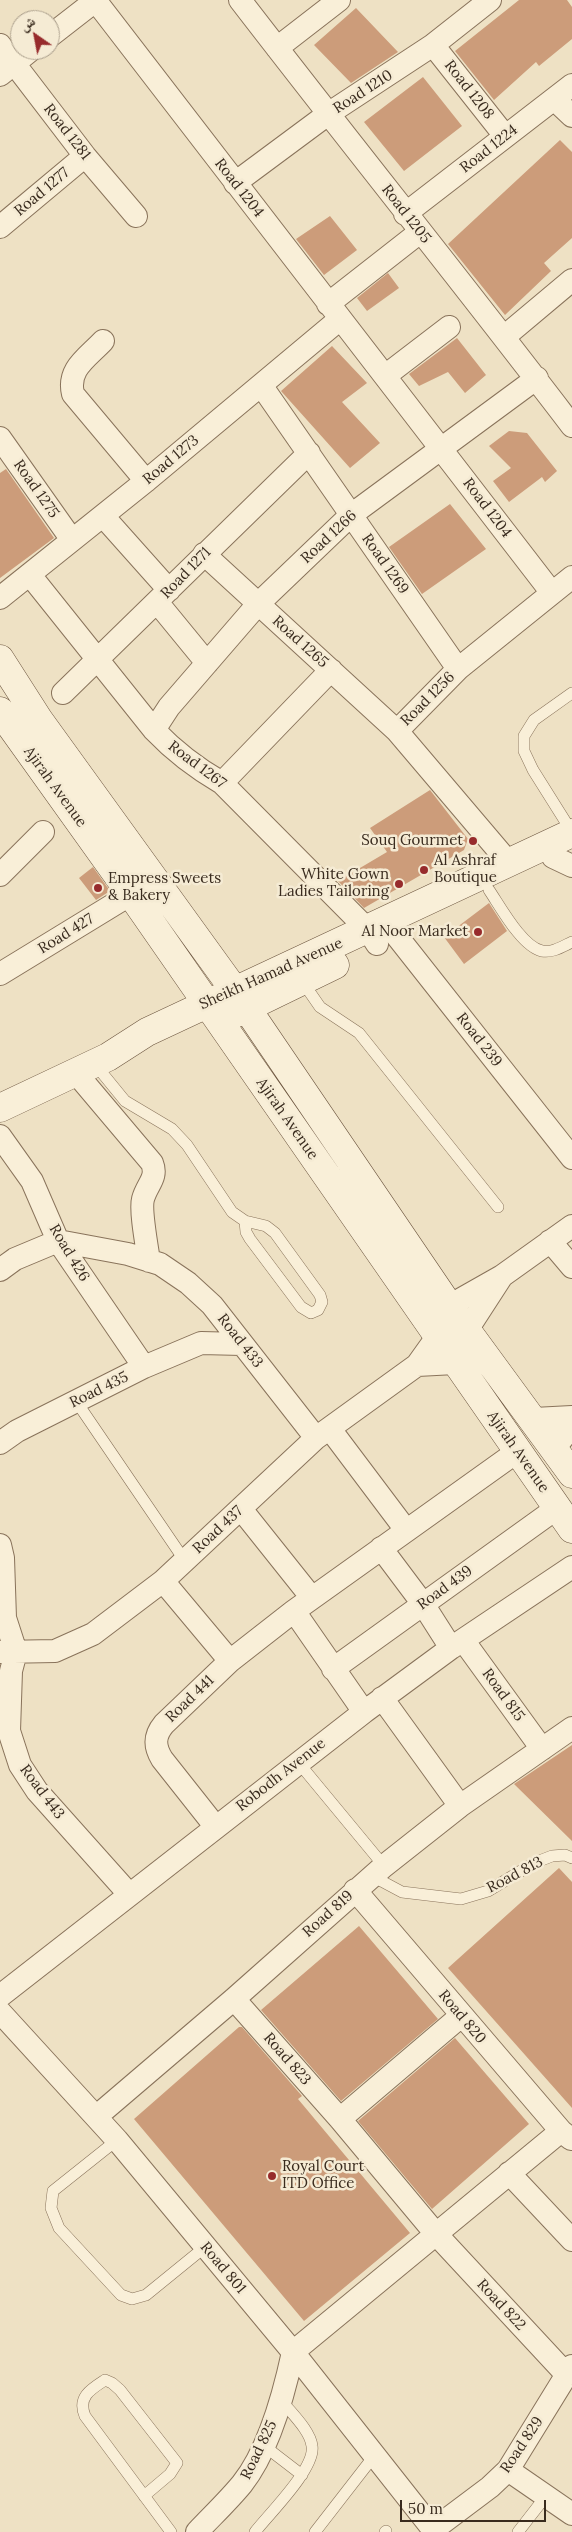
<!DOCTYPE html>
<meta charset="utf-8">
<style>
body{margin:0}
#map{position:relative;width:572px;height:2532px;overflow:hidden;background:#eee1c4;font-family:Lora,"Noto Naskh Arabic",serif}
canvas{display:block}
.north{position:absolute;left:10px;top:10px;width:50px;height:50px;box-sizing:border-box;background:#f5ebd4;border:1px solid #aa9e8b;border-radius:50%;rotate:327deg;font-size:14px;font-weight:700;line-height:20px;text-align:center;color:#392b1e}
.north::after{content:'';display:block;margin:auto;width:18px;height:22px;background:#972b2c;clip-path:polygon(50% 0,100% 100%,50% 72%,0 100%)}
.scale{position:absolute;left:400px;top:2500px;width:146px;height:22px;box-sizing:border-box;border:2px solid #392b1e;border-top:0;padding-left:6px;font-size:15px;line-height:18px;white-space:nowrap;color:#392b1e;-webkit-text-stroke:4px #f5ebd4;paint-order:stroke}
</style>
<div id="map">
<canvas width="572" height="2532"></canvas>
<div class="north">ش</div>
<div class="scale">50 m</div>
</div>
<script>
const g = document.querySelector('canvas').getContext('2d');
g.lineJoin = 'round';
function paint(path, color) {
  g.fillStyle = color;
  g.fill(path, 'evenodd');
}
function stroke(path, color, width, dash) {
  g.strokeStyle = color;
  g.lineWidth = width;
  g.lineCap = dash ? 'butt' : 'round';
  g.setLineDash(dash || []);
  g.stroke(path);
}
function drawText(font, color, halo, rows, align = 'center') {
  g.font = font + ' Lora,serif';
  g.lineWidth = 5;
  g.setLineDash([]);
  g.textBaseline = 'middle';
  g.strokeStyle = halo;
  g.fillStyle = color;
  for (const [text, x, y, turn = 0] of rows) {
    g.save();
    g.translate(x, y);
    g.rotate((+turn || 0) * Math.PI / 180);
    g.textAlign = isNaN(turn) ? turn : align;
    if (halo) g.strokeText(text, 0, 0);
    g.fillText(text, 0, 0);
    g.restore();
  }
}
paint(new Path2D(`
 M519 0H567L572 7V39L539 66 536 62 494 100 455 51Z
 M356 8 398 52 351 83 314 45Z
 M423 77 462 126 404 171 364 122Z
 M560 140 572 152V238L544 263 551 271 505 315 448 244Z
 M330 216 357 250 324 275 296 239Z
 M388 273 399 288 367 311 357 298Z
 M457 338 486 375 465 393 448 372 419 386 409 374Z
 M332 346 367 383 342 402 380 443 350 468 281 391Z
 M509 431 527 433 557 471 545 482 542 477 509 502 493 481 511 468 489 446Z
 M6 469 54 538 0 578V473Z
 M450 504 486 549 422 594 389 547Z
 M430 790 468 839 464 850 364 908 338 881 387 852 370 828Z
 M93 867 110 891 96 900 79 878Z
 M489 903 507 931 464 964 444 937Z
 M572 1745V1841L514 1784Z
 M559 1868 572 1882V2108L448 1968Z
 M359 1926 438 2019 341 2101 261 2010Z
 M239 2027H242L302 2096 298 2099 410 2233 304 2321 134 2119Z
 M455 2038 529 2124 432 2209 358 2121Z`), '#cc9c7a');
const lane = new Path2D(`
 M572 693 534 720 524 736V751L533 770 572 832
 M489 890C500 906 522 947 542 951 553 953 563 946 572 942
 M302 981 320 1007 359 1033 498 1207
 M94 1063 125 1101 172 1129 187 1145 232 1212 245 1221 266 1226 275 1233 320 1295 322 1302 318 1310 311 1313 301 1307 250 1239 246 1232 245 1221
 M76 1401 185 1561
 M298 1762 384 1866
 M372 1876 402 1892 461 1899 488 1891 534 1863 552 1856 565 1855 572 1858
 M117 2140 53 2191 51 2208 59 2228 121 2295 132 2299 146 2295 205 2247
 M263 2445 302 2475
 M144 2496 170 2474 177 2463 120 2390 112 2383 105 2380C91 2389 77 2397 85 2416L171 2532
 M255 2532C268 2515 316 2468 312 2446 310 2430 291 2413 282 2401
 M315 2532 374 2456
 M385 2532 386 2531
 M518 2532 546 2496`);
const street = new Path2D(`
 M95 0 552 593
 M240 0C350 143 463 283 572 426
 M50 36 95 1
 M0 45 85 156 136 216
 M433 45 505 136
 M277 48 339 0
 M0 75 31 50
 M554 99 572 116
 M235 183 328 114 433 45 490 0
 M405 214 572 85
 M0 227 85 156
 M328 304 420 232
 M504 337 572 280
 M103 341C87 358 67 369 73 394L146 481
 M385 376 449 327
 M261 385 458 669
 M0 438 72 540
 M103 516 169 590
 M204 554 397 731 510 864
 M30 575 154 730C175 752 196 768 222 783L368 930 377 944
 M0 598 146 481 340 319
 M157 602 207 663
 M63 693 309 453
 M154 730 169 707 258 604 351 515 537 378
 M397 731 458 669 572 577
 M222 783 331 670
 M553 857 572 866
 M0 875 43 832
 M388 921 396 935 572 1158
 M0 974 131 894
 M76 1073 152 1163C158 1178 147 1184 143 1199 140 1210 147 1247 149 1261
 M0 1136 32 1181 58 1241 144 1367
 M550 1241 572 1267
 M0 1270 15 1259 58 1241 128 1254 160 1264 188 1283 212 1305 316 1438
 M502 1276 572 1226
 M449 1306 502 1276 467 1330
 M437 1337 417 1365 455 1363
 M534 1419 572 1417
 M330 1429 406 1530
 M0 1443 17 1431 144 1367 201 1343 242 1344
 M554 1449 572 1426
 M241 1509 312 1598
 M0 1545 3 1558 5 1618
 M381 1548 423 1604 451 1648
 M163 1581 230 1661 164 1724C154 1736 154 1746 162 1759L215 1826
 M294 1611 364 1712
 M0 1613 5 1618 16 1652 11 1671 9 1731 20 1765 37 1791 129 1894
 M463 1640 542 1749
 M0 1652 55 1651 93 1634 163 1581 316 1438 417 1365
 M230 1661 294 1611 518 1451
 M333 1669 557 1508
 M382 1698 460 1806
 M355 1890 561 2131 571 2139
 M0 1996 364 1712 451 1648 572 1567
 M234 1999 340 2119 436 2234 567 2375
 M0 2012 117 2140 293 2352 435 2532
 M97 2116 234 1999 384 1866 460 1806 572 1728
 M340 2119 461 2016
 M509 2173 572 2240
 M508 2470 572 2514
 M434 2529 490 2487 508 2470 572 2366
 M197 2532C212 2516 228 2501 242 2484 269 2450 284 2394 293 2352L561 2131`);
const secondary = new Path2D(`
 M0 659 39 720 235 991 449 1306 572 1474
 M0 711 131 894 572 1529
 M230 1016 335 965
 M0 1108 108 1057 147 1032 572 833`);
stroke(lane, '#89735b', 12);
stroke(street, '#89735b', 24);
stroke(secondary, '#6b543e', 29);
stroke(lane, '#f9efd8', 11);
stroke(street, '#f9efd8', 22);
stroke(secondary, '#f9efd8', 28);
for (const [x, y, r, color] of [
 [473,841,5,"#972b2c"],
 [424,870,5,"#972b2c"],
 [399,884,5,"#972b2c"],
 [98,888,5,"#972b2c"],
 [478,932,5,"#972b2c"],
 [272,2176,5,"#972b2c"]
]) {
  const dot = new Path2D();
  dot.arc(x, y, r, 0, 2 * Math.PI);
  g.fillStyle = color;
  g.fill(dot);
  stroke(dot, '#f5ebd4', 2);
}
drawText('15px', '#392b1e', '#f5ebd4', [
 ["Road 1208",469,90,52],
 ["Road 1210",363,92,-33],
 ["Road 1281",67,132,52],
 ["Road 1224",489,149,-38],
 ["Road 1204",239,188,52],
 ["Road 1277",42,192,-40],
 ["Road 1205",406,214,52],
 ["Road 1273",171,460,-40],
 ["Road 1275",36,489,55],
 ["Road 1204",487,508,53],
 ["Road 1266",329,537,-43],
 ["Road 1269",385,564,55],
 ["Road 1271",186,573,-46],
 ["Road 1265",300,642,42],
 ["Road 1256",428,699,-45],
 ["Road 1267",197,765,37],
 ["Ajirah Avenue",55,787,54],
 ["Road 427",66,934,-32],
 ["Sheikh Hamad Avenue",271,974,-24],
 ["Road 239",479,1040,52],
 ["Ajirah Avenue",287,1119,55],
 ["Road 426",69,1253,59],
 ["Road 433",240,1341,52],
 ["Road 435",99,1390,-26],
 ["Ajirah Avenue",518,1452,55],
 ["Road 437",218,1530,-43],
 ["Road 439",445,1588,-36],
 ["Road 815",503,1695,54],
 ["Road 441",190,1699,-44],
 ["Robodh Avenue",281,1775,-38],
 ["Road 443",42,1792,53],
 ["Road 813",515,1875,-28],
 ["Road 819",328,1914,-42],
 ["Road 820",462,2017,50],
 ["Road 823",287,2059,49],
 ["Road 801",223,2268,50],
 ["Road 822",501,2305,47],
 ["Road 829",522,2445,-56],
 ["Road 825",259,2450,-64]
]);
drawText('15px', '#392b1e', '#f5ebd4', [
 ["Souq Gourmet",463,841],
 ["Al Ashraf",434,861,"left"],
 ["Boutique",434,878,"left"],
 ["White Gown",389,875],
 ["Ladies Tailoring",389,892],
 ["Empress Sweets",108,879,"left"],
 ["& Bakery",108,896,"left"],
 ["Al Noor Market",468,932],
 ["Royal Court",282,2167,"left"],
 ["ITD Office",282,2184,"left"]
], 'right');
</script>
